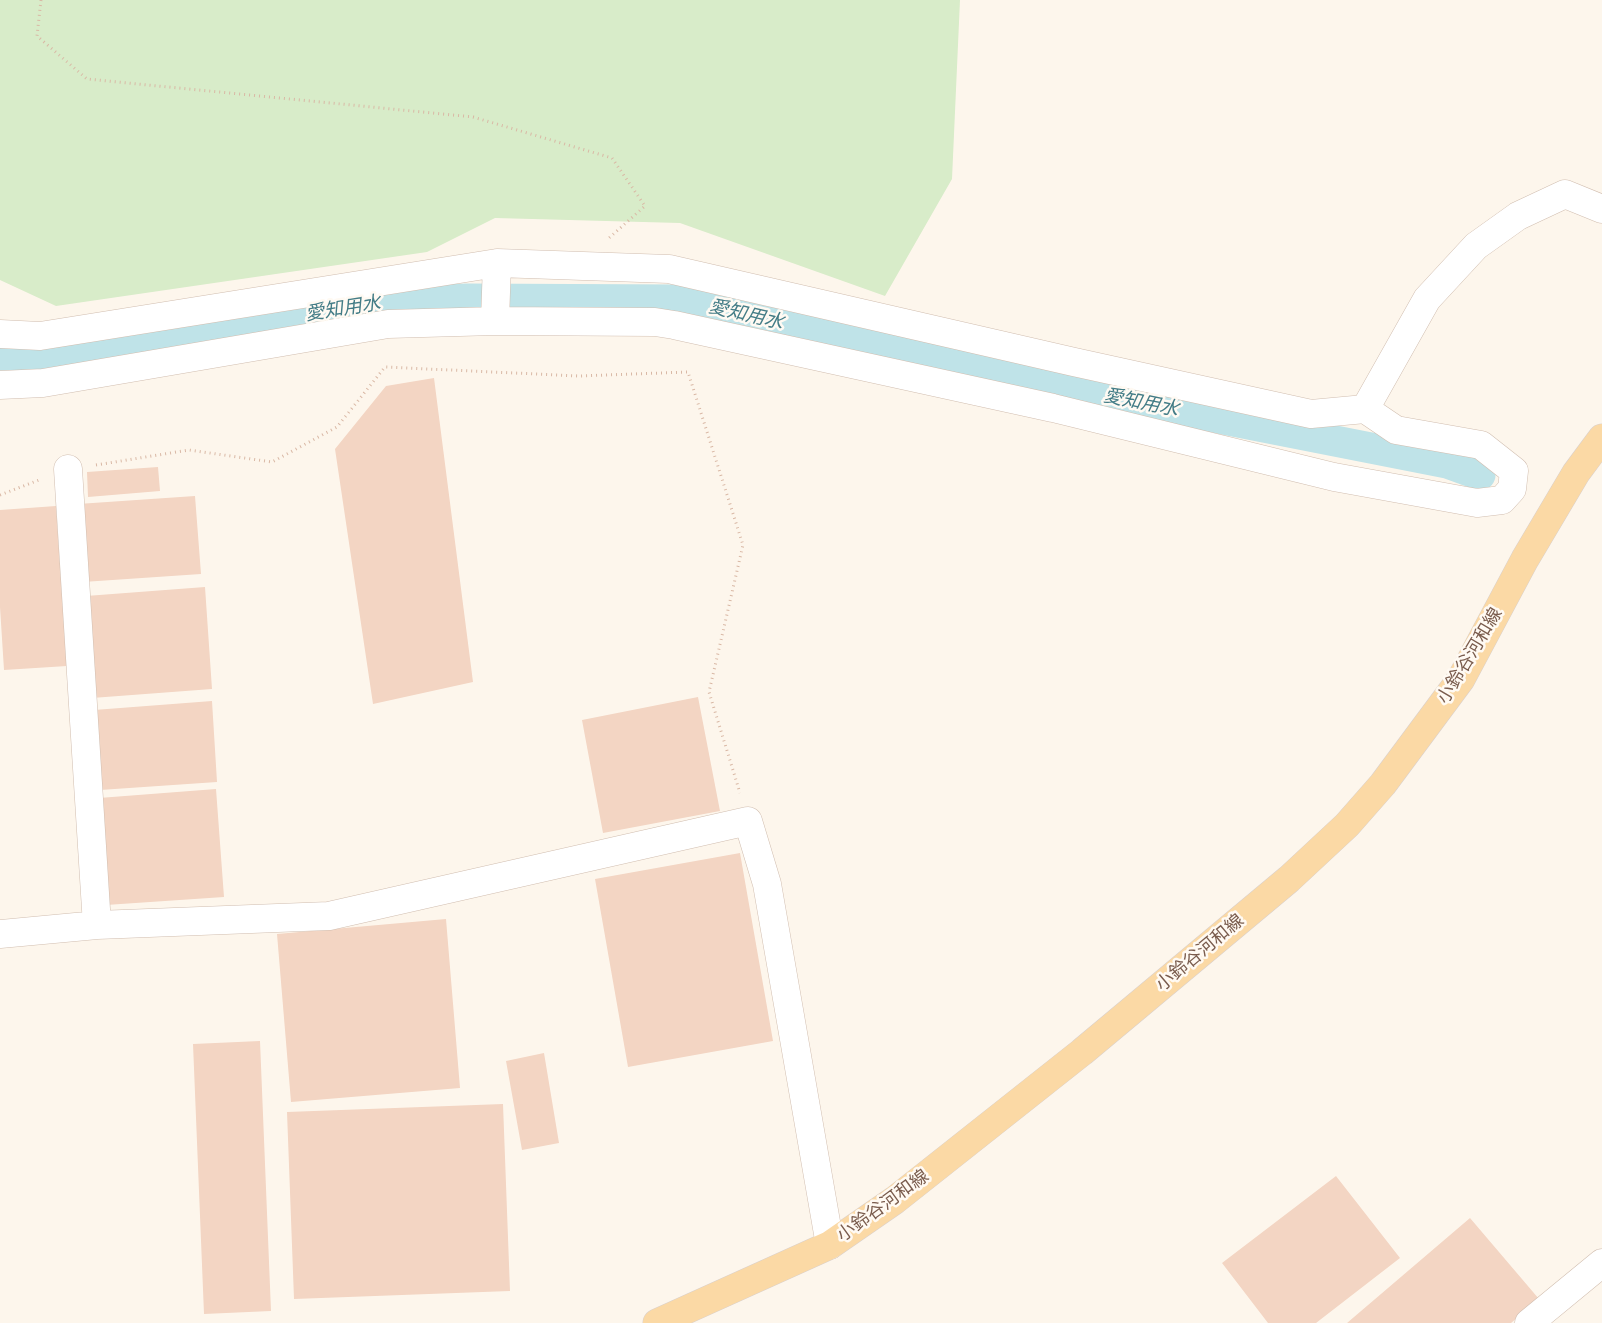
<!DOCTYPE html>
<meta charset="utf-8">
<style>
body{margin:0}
canvas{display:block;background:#fdf6ec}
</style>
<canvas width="1602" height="1323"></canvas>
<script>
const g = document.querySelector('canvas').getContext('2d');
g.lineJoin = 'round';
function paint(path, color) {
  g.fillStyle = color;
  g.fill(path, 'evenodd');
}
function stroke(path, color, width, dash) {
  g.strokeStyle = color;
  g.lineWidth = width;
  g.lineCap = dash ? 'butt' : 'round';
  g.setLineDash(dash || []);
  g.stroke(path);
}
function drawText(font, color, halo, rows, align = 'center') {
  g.font = font + ' "PT Sans Narrow","Noto Sans JP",sans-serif';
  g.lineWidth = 5;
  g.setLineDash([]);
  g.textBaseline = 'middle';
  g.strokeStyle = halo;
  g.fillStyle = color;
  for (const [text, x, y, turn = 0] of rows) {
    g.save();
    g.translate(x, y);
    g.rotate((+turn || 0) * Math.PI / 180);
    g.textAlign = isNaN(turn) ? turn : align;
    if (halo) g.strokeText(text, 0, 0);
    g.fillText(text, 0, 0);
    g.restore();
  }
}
paint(new Path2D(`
 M0 0H960L952 179 885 296 680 223 495 218 427 252 56 306 0 280Z`), '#d8ecc9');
stroke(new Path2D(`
 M0 355 47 356 391 301 468 299 678 300 1045 384 1447 463 1480 475`), '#bfe3e8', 31);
paint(new Path2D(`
 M434 378 473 682 373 704 335 449 386 386Z
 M158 467 160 491 88 497 87 472Z
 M195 496 201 574 83 582 78 504Z
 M56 506 67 666 4 670 0 607V510Z
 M205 587 212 689 92 698 86 596Z
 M698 697 720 811 603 833 582 720Z
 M212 701 217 782 100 790 94 710Z
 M216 789 224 897 106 905 99 798Z
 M740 853 773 1041 628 1067 595 879Z
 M446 919 460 1088 291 1102 277 934Z
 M260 1041 271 1311 204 1314 193 1044Z
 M544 1053 559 1143 522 1150 506 1061Z
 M503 1104 510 1291 294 1299 287 1112Z
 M1336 1176 1400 1258 1316 1323H1268L1222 1263Z
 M1470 1218 1539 1299 1511 1323H1347Z`), '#f3d5c3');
const minor = new Path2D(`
 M495 321 497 263
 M0 334 40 336 497 263 669 269 1074 362 1311 414 1365 409 1396 430 1481 445 1514 471 1512 489 1502 500 1477 503 1334 477 1053 408 674 325 655 322 495 321 388 324 43 383 0 385
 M1365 409 1427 299 1476 246 1518 216 1565 194 1602 209
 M68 469 97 925
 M0 934 97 925 329 916 748 821 767 884 830 1245
 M1529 1323 1602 1263`);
const major = new Path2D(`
 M657 1323 830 1245 895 1200 1082 1052 1289 879 1347 825 1383 784 1461 679 1525 559 1576 473 1602 438`);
stroke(minor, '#d1beb0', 29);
stroke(major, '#dad1cd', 29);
stroke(new Path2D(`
 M41 0 37 36 87 79 473 117 612 158 645 206 609 238
 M96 465 189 450 272 462 337 427 385 367 579 376 688 372 743 545 709 692 740 793
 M0 495 39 480`), '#d9b8a5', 3, [1, 4]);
stroke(minor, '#fff', 28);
stroke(major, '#fbd9a5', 28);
drawText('18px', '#7a5c4d', '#fffaf3', [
 ["小鈴谷河和線",1470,656,-59],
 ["小鈴谷河和線",1200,953,-40],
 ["小鈴谷河和線",883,1206,-36]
]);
drawText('italic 19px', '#437c86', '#fffaf3', [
 ["愛知用水",343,309,-9],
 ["愛知用水",746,315,13],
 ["愛知用水",1141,403,11]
]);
</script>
